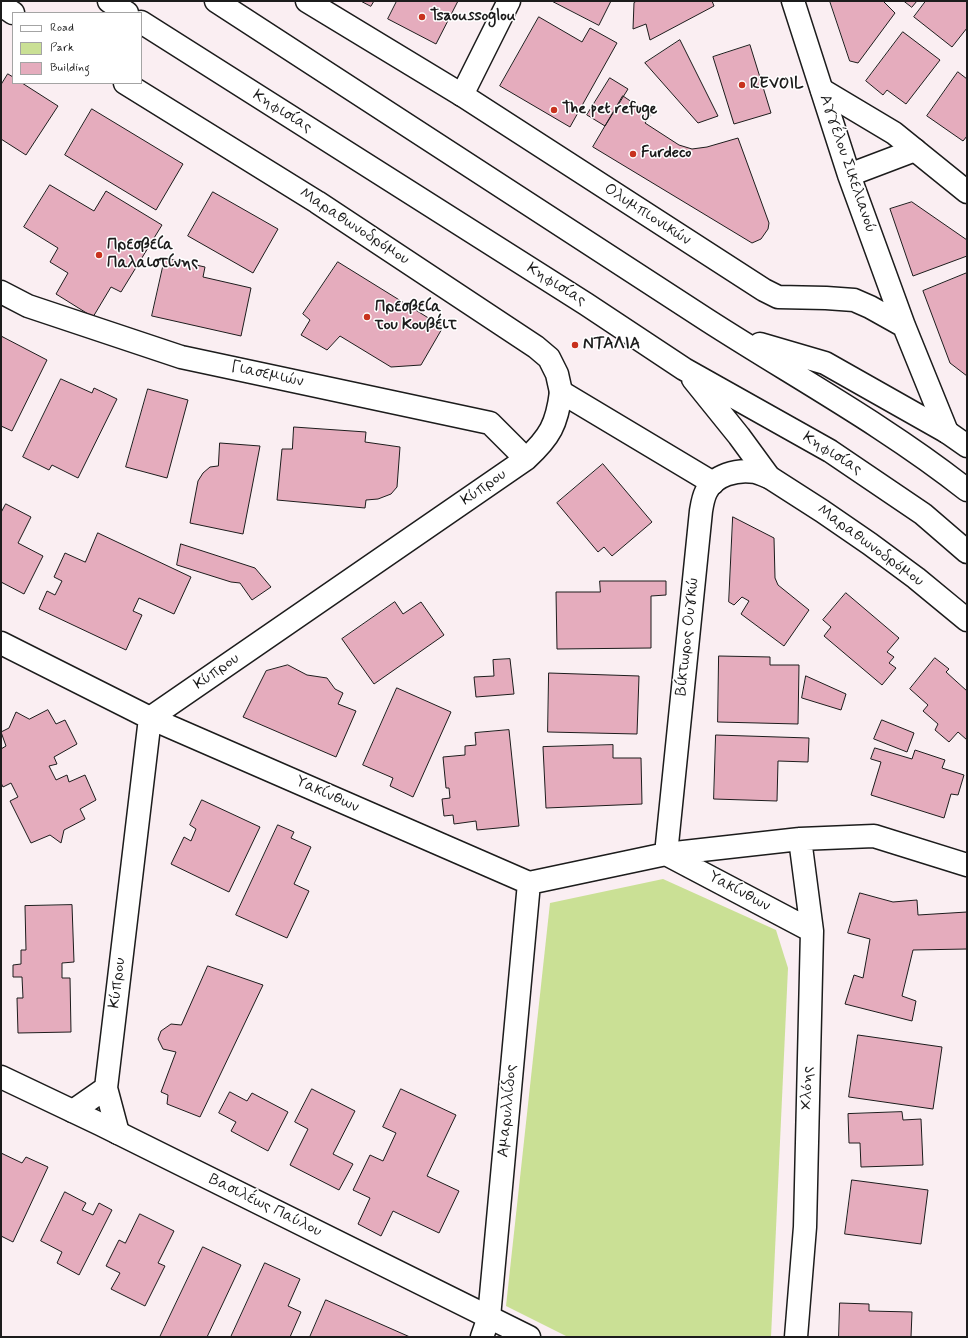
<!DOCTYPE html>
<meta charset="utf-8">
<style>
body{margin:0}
#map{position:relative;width:968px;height:1338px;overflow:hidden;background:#faeef2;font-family:Mynerve,sans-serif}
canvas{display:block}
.frame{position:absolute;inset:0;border:2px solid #1c1c1c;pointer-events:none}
.legend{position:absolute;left:12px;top:12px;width:130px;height:72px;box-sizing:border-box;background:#fff;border:1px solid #a4a4a4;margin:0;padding:5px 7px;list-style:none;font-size:12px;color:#1c1c1c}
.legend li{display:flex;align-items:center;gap:8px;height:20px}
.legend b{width:20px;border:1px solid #a4a4a4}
</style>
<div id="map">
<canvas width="968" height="1338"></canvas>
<div class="frame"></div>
<ul class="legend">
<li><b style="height:5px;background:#fff"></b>Road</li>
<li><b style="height:11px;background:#cae095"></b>Park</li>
<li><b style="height:11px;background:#e5acbd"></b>Building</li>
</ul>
</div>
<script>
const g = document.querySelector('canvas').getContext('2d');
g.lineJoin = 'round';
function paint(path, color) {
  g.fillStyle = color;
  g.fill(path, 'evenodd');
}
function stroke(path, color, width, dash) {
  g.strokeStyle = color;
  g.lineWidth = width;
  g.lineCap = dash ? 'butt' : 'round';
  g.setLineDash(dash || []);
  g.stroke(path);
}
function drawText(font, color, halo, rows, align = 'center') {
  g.font = font + ' Mynerve,sans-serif';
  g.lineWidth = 3;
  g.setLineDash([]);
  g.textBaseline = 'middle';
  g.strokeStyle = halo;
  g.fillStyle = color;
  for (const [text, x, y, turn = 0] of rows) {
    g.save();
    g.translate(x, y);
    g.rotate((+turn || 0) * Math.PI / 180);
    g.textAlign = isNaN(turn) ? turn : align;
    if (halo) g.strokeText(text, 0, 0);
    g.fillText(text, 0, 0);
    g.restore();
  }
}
paint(new Path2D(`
 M663 879 776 930 788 968 771 1337H568L506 1306 550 903Z`), '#cae095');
const building = new Path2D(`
 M361 1H374L371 6Z
 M397 1H458L436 44 388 19Z
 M552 1H611L599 25Z
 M637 1H712L714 6 650 40 646 24 633 29 634 3Z
 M830 1H883L895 13 858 63 850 61Z
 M904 1H917L912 7Z
 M926 1H967V28L952 47 914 17Z
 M539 17 582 42 590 28 617 43 570 127 500 86Z
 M903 32 940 60 906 104 887 90 883 95 866 81Z
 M680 40 718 116 698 123 645 63Z
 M750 45 771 113 734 124 713 57Z
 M958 72 967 79V136L963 141 927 116Z
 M8 74 13 77V83H22L58 106 26 155 1 139V85Z
 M610 78 628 89 605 126 587 115Z
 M623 96 651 115 645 123 679 145 692 149 707 147 738 138 769 223 768 229 761 239 752 243 593 147Z
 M92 109 183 164 156 210 65 155Z
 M50 185 94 211 106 191 162 225 121 292 111 287 93 317 56 294 68 273 50 262 58 248 24 227Z
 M213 192 278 229 253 273 188 236Z
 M912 202 967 240V256L913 276 890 209Z
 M165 258 205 267 203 277 251 288 241 336 152 316Z
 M338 262 443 327 421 365 391 367 340 336 327 350 301 335 310 320 303 314Z
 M967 273V376L950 363 923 291Z
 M1 336 47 360 12 431 1 426Z
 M61 379 92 393 94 388 117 399 78 478 52 465 49 470 23 457Z
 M148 389 188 400 167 478 126 467Z
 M294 427 366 432 365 442 400 447 397 487 391 494 378 499 366 500 365 508 277 500 282 449H292Z
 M220 443 260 446 243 534 190 523 198 481 203 473 210 467 218 466Z
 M603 464 652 522 612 556 604 547 598 552 557 503Z
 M6 504 31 517 18 543 43 556 24 594 1 582V513Z
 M733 517 774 538 775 578 778 585 809 610 784 646 741 614 749 601 742 597 734 605 729 602Z
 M98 533 191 577 174 614 139 598 133 611 142 615 126 650 39 609 47 591 55 595 62 581 54 577 65 553 85 562Z
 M181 544 255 568 271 587 252 600 240 583 231 582 177 565Z
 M600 581H666V595L651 596V648L557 649 556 592H600Z
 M846 593 899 638 887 652 894 657 889 663 896 668 882 685 824 636 831 627 823 620Z
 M395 602 403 614 421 602 444 635 374 684 342 639Z
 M719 656 770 657V665H799L798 724 718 722Z
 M935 658 949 669 946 672 967 691V740L958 732 949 742 935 730 938 724 923 711 928 705 910 689Z
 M510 659 514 694 476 697 474 677 494 676 493 660Z
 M288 665 307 675 327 678 335 689 343 693 338 704 356 711 336 757 243 717 266 671Z
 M549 673 639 676 637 734 548 732Z
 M806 676 846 694 841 710 802 698Z
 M397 688 451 712 413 797 390 786 393 778 363 765Z
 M48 710 56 724 65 720 77 744 54 757 57 764 49 766 56 780 67 775 69 782 85 775 96 800 80 809 85 819 64 830 61 843 50 835 31 843 10 801 18 797 11 783 3 787 1 783V749L6 746 1 732 9 728 16 712 29 719Z
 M882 720 914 733 907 752 874 739Z
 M509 730 519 826 477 830 476 821 454 824 453 815 444 816 442 799 450 798 449 788H446L443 757 465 755V746L476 745 475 733Z
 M716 735 809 738 808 762 778 761 777 801 714 799Z
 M613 745V758H641L642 804 546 808 543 747Z
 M875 748 912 759 915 750 945 760 942 768 964 775 958 795 951 794 944 818 871 795 881 762 871 759Z
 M202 800 260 827 229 892 171 864 184 837 191 841 196 829 190 825Z
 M278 825 294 832 291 838 311 847 294 884 309 891 287 938 236 915Z
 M860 893 893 902 917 900 918 915 967 912V949L913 950 902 996 916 1001 912 1021 845 1004 854 975 863 978 870 939 848 933Z
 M72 905 74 962 62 963V978H70L71 1032 18 1033 17 998H23L22 977H13V965L21 964V950H26L25 906Z
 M208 966 263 985 200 1117 167 1104 168 1095 161 1092 176 1052 163 1049 158 1039 161 1031 171 1024 181 1025Z
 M858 1035 942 1047 933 1109 849 1097Z
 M312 1089 355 1111 333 1154 353 1164 339 1190 290 1165 308 1129 295 1122Z
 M401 1089 456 1115 427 1176 459 1191 439 1233 393 1211 381 1236 358 1224 370 1198 353 1190 370 1155 383 1161 396 1133 383 1127Z
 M230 1092 247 1101 252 1093 288 1112 268 1151 231 1131 236 1122 219 1113Z
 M902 1112 903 1120 921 1119 923 1165 861 1167 860 1143H849L848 1114Z
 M1 1153 22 1163 26 1157 48 1167 13 1242 1 1236Z
 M852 1180 928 1190 921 1244 845 1234Z
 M65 1192 86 1203 82 1210 93 1215 99 1203 112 1210 79 1275 57 1263 62 1252 41 1241Z
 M140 1214 174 1231 158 1263 165 1266 145 1306 111 1289 120 1273 106 1266 119 1240 125 1243Z
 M203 1247 241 1265 207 1337H160Z
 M265 1263 300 1279 288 1306 301 1312 290 1337H231Z
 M326 1300 410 1337H310Z
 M840 1303 869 1304V1311L912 1312 911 1337H839Z`);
paint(building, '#e5acbd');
stroke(building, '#1c1c1c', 1);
const pedestrian = new Path2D(`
 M561 392 713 483`);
const minor = new Path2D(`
 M822 90 894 133 967 192
 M462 95 509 1
 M1 292 28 306 181 357 490 423 526 459
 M769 477C765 476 760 473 755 472 737 469 714 475 706 492 703 498 702 505 701 511L666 854 812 931
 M1 643 150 718 529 883 666 854 800 839 874 836 967 865
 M73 1111 106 1088
 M118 1133 106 1088 150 718 526 459C550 437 557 424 561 392
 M482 1337 489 1317 529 883
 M796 1337 805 1227 812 931 800 839`);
const tertiary = new Path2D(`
 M307 1 462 95 764 290 778 297 826 298 854 300 870 307 904 326
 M793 1 849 175 904 326 947 432
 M1 5 13 13
 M125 83 317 202 536 347 549 358 557 374 561 392
 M849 175 915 150
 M1 1077 100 1124 529 1337`);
const primary = new Path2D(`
 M109 1 127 13
 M216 1C380 107 543 214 707 320 794 376 886 426 967 490
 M141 22 586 304 684 369 830 451 923 514 967 552
 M760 344 825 363 947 432 967 446
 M693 379 739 436 769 477 822 511 870 544 916 578 967 620`);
stroke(pedestrian, '#1c1c1c', 25);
stroke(minor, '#1c1c1c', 25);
stroke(tertiary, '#1c1c1c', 25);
stroke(primary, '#1c1c1c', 25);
stroke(pedestrian, '#fff', 22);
stroke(minor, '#fff', 22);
stroke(tertiary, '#fff', 22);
stroke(primary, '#fff', 22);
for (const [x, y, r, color] of [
 [422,17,4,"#c8321e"],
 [742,85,4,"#c8321e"],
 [554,110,4,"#c8321e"],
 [633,154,4,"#c8321e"],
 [99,255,4,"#c8321e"],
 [367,317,4,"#c8321e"],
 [575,345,4,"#c8321e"]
]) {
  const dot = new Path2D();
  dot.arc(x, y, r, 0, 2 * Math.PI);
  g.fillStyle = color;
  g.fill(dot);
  stroke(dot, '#fff', 1.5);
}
drawText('bold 16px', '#1c1c1c', '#fff', [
 ["Tsaoussoglou",430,17],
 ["REVOIL",750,85],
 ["The pet refuge",562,110],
 ["Furdeco",641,154],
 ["Πρεσβεία",107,246],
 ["Παλαιστίνης",107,264],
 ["Πρεσβεία",375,308],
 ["του Κουβέιτ",375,326],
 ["ΝΤΑΛΙΑ",583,345]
], 'left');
drawText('16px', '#1c1c1c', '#fff', [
 ["Κηφισίας",282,112,32],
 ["Αγγέλου Σικελιανού",847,164,71],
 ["Ολυμπιονικών",647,215,33],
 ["Μαραθωνοδρόμου",354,227,33],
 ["Κηφισίας",556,285,32],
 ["Γιασεμιών",267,375,12],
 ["Κηφισίας",832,454,32],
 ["Κύπρου",484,488,-35],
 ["Μαραθωνοδρόμου",870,546,36],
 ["Βίκτωρος Ουγκώ",688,637,-84],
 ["Κύπρου",217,672,-35],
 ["Υακίνθων",327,795,24],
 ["Υακίνθων",739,892,28],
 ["Κύπρου",118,983,-83],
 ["Χλόης",808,1088,-88],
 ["Αμαρυλλίδος",508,1111,-85],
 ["Βασιλέως Παύλου",265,1206,26]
]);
</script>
